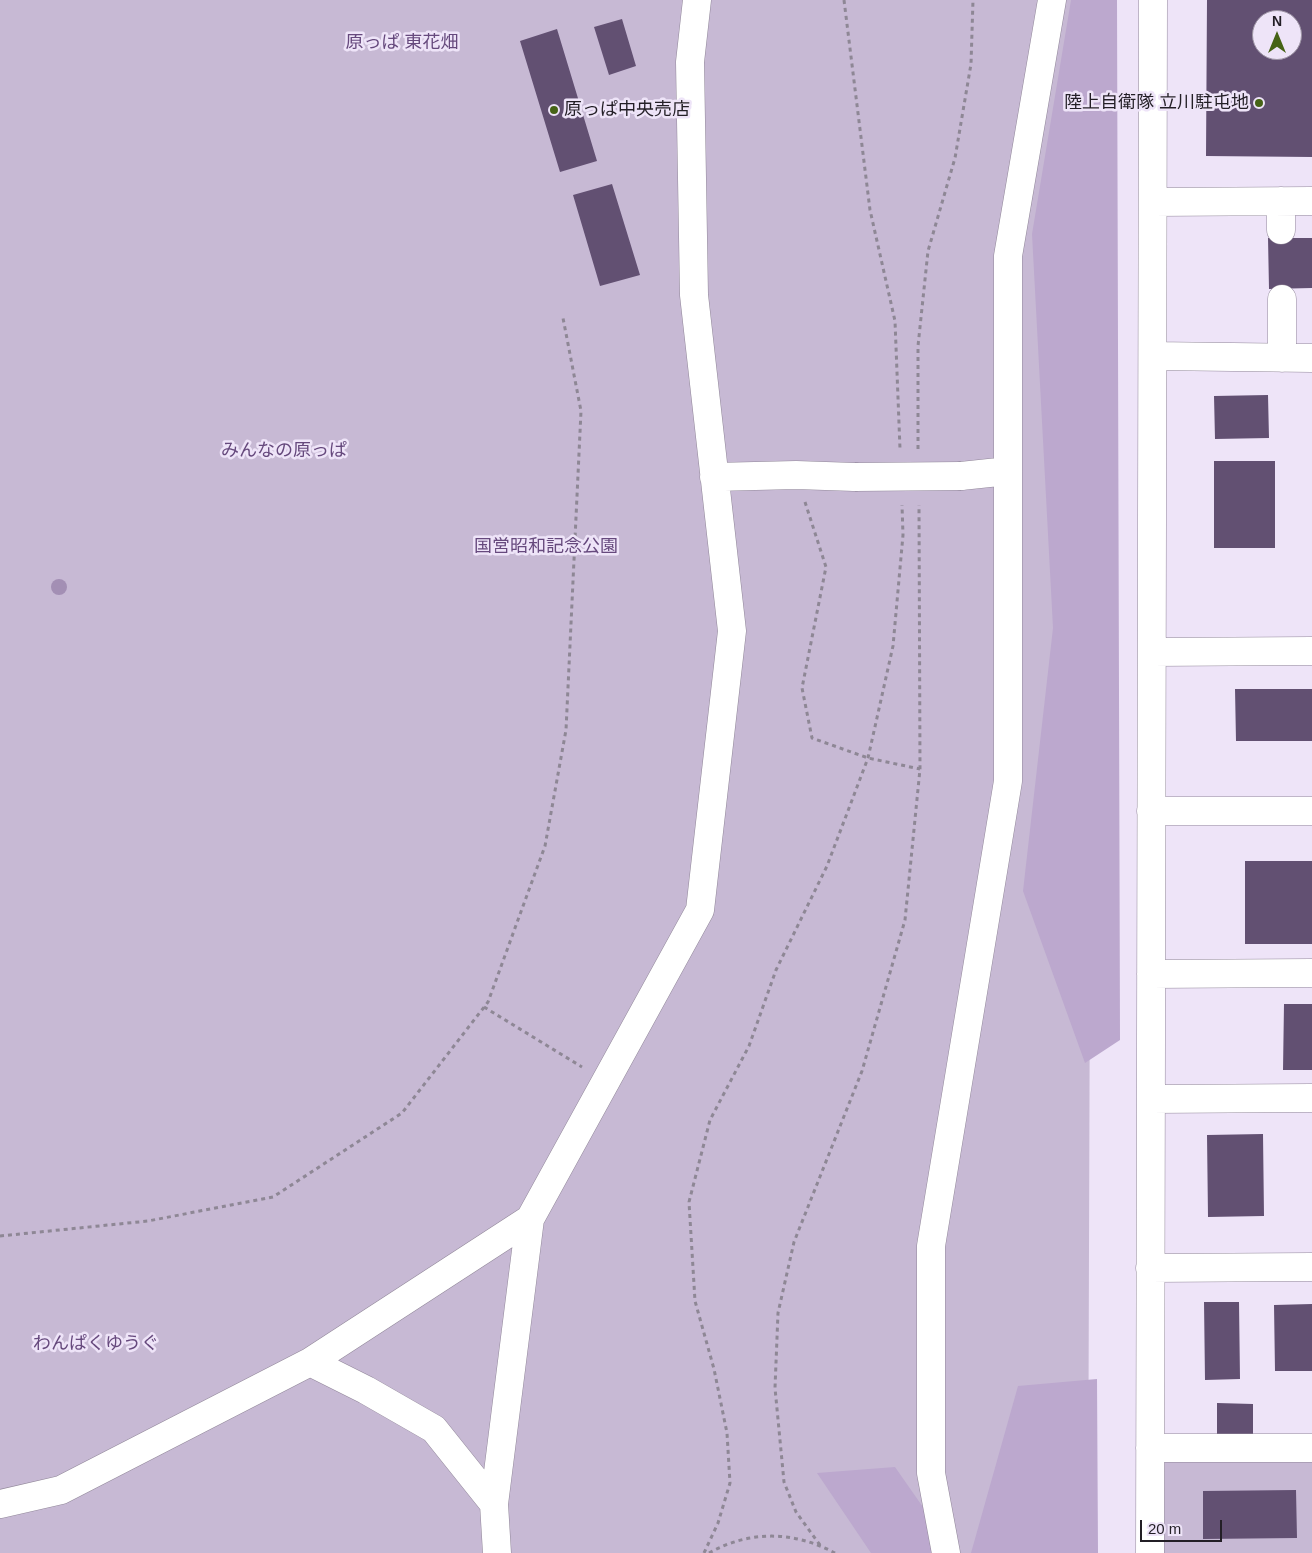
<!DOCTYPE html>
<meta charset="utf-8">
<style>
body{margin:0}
#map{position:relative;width:1312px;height:1553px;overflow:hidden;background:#eee4f8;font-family:Helvetica,sans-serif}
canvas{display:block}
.north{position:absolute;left:1252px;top:10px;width:50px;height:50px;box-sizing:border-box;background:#eee4f8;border:1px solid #9d95a4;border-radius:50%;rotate:0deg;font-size:14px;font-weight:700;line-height:20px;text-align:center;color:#231f26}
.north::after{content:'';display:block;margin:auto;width:18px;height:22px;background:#466316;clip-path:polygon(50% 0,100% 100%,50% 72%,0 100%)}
.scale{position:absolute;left:1140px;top:1520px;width:82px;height:22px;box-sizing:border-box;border:2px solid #231f26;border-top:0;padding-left:6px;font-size:15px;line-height:18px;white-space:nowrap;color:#231f26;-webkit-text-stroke:4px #eee4f8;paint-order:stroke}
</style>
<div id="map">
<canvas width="1312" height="1553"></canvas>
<div class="north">N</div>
<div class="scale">20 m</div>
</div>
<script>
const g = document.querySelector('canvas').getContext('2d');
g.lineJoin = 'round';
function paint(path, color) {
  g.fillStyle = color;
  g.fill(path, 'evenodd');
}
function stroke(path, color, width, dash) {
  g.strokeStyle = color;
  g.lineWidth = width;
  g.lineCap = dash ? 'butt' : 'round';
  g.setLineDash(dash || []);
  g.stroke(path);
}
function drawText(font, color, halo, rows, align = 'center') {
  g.font = font + ' Helvetica,"Noto Sans JP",sans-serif';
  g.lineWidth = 5;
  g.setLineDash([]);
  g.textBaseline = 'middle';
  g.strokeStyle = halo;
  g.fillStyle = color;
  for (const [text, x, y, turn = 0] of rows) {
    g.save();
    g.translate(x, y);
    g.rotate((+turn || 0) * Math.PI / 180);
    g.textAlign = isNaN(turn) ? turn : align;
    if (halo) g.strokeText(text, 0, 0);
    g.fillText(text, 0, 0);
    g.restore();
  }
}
paint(new Path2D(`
 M0 0H1093L1088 1553H0Z
 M1160 1455 1312 1456V1553H1160Z`), '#c7b9d4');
paint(new Path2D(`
 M1071 0H1117L1120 1040 1085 1063 1023 891 1053 628 1032 234Z
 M1097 1379 1098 1553H971L1018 1386Z
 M895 1467 955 1553H871L817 1473Z`), '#bca8ce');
paint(new Path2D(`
 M1207 0H1312V157L1206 156ZM1262 20H1292V50H1262Z
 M622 19 636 66 609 75 594 27Z
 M557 29 597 161 560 172 520 41Z
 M612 184 640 275 600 286 573 195Z
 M1268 238H1312V288L1269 289Z
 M1268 395 1269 438 1215 439 1214 396Z
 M1214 461H1275V548H1214Z
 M1235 689H1312V741H1236Z
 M1245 861H1312V944H1245Z
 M1284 1004H1312V1070H1283Z
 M1263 1134 1264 1216 1208 1217 1207 1135Z
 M1204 1302H1239L1240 1379 1205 1380Z
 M1312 1304V1371H1275L1274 1305Z
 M1217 1403 1253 1404V1436H1217Z
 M1296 1490 1297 1538 1203 1539V1491Z`), '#625072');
const minor = new Path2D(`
 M1281 201V230
 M1153 202 1312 201
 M1282 299V358
 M1153 356 1312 358
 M961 476 1008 471
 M714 477 796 475 855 477
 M1152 652 1312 651
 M1151 811H1312
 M1151 974 1312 973
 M1151 1099 1312 1098
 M1150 1268 1312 1267
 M310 1362 366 1390 434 1429 494 1504
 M1150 1448H1312
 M0 1504 61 1490 310 1362 530 1219
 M497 1553 494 1504 530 1219 700 910 732 631 694 295 690 62 697 0
 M946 1553 931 1473V1246L1008 781V256L1052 0
 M1150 1553 1153 0`);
stroke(minor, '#92889a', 29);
stroke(new Path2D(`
 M844 0 870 210 895 321 900 449
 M918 449V346L928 251 955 158 971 64 973 0
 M805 502 826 567 802 688 812 738 868 758 920 769
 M484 1007 582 1067
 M0 1236 148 1221 273 1197 402 1113 488 1002 545 846 566 730 581 411 563 318
 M820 1545 796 1512 784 1482 775 1388 778 1313 794 1242 862 1071 905 920 920 769 919 505
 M704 1553 718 1523 730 1483 727 1433 714 1369 695 1301 689 1202 710 1120 749 1046 776 970 827 866 868 758 893 646 903 535 902 505
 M709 1553C750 1530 794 1531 835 1553`), '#8e8795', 3, [4, 4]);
stroke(minor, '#fff', 28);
const minorBridge = new Path2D(`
 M855 477 961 476`);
stroke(minorBridge, '#92889a', 29, []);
stroke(minorBridge, '#fff', 28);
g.fillStyle = '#a38fb4';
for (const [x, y] of [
 [59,587]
]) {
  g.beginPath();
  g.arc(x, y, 8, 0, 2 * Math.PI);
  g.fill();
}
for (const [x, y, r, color] of [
 [1259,103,5,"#466316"],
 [554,110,5,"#466316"]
]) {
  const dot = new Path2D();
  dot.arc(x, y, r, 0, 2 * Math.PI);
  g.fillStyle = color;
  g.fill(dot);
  stroke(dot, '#eee4f8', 2);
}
drawText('18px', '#66497d', '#eee4f8', [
 ["原っぱ 東花畑",402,43],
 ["みんなの原っぱ",284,451],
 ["国営昭和記念公園",546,547],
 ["わんぱくゆうぐ",96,1344]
]);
drawText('18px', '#231f26', '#eee4f8', [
 ["陸上自衛隊 立川駐屯地",1249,103],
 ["原っぱ中央売店",564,110,"left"]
], 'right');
</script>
